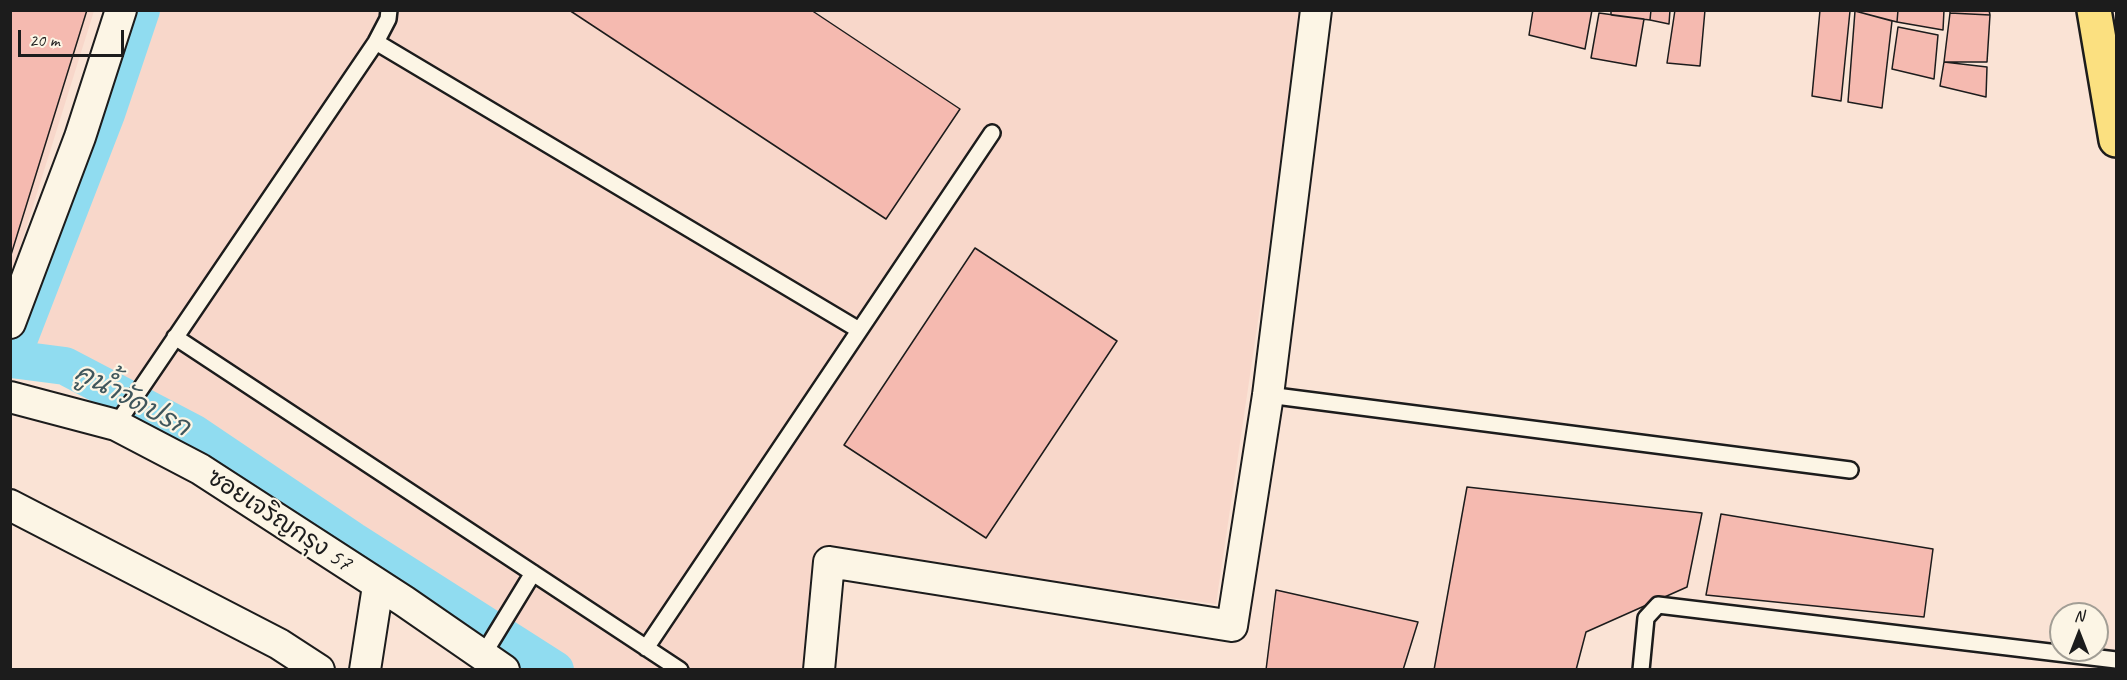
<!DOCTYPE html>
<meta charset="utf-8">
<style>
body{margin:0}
#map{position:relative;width:2127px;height:680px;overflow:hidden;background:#fae3d5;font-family:Caveat,sans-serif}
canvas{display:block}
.frame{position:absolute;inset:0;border:12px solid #1c1c1c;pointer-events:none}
.north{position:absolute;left:2049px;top:602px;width:60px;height:60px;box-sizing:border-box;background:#fcf5e5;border:2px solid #a29e95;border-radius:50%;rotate:0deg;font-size:16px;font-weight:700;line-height:24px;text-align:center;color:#1c1c1c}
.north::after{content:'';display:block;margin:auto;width:21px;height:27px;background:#1c1c1c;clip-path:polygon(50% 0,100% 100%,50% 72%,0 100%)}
.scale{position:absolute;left:18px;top:30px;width:106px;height:27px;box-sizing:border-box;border:3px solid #1c1c1c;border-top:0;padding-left:8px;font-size:18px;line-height:21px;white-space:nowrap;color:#1c1c1c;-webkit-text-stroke:4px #fcf5e5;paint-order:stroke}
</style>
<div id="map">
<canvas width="2127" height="680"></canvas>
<div class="frame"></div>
<div class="north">N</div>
<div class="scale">20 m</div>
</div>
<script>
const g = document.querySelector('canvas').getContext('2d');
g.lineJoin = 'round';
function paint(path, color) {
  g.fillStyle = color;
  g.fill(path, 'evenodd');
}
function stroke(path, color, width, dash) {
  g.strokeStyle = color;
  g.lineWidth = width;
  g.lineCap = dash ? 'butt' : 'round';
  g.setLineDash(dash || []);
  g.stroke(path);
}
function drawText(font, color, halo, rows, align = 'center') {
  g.font = font + ' Caveat,"Playpen Sans Thai",sans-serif';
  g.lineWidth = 4.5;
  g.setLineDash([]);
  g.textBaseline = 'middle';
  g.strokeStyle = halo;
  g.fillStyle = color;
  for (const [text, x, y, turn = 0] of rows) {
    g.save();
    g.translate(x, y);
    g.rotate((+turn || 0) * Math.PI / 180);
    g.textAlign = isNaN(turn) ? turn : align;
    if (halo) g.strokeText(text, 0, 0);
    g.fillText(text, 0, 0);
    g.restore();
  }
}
paint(new Path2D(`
 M11 11H94L11 276Z
 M131 11H1304L1216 604 818 550 803 669H560L225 449 71 368 11 346 10 333Z`), '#f8d7ca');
stroke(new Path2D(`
 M141 10 106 114 11 359 65 366 193 433 353 541 555 670`), '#90dcf0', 38);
const building = new Path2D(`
 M10 10H87L10 258Z
 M569 10H811L960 109 886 219Z
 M1533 10H1592L1585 49 1529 35Z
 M1611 10H1651L1650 20 1611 15Z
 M1651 10H1670L1669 24 1650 20Z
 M1675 10H1705L1700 66 1667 63Z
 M1820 10 1850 11 1841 101 1812 96Z
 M1898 10H1944L1943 30 1897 22Z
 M1898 10 1897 22 1855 11V10Z
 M1950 10H1989L1990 15 1950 13Z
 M1855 11 1892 21 1882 108 1848 102Z
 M1599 13 1644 19 1636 66 1591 58Z
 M1950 13 1990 15 1987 62H1944Z
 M1898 27 1938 35 1934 79 1892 69Z
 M1944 62 1987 67 1986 97 1940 86Z
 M975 248 1117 341 986 538 844 445Z
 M1467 487 1702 513 1687 587 1586 632 1576 670H1434Z
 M1721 514 1933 549 1924 617 1706 595Z
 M1276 590 1418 622 1403 670H1266Z`);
paint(building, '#f5bab0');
stroke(building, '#1c1c1c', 1.5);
const lane = new Path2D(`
 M376 42 859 330
 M175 337 680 670
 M1268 395 1850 470
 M116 425 376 42 388 19 389 10
 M646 648 992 133
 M483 655 533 573
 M1641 670 1646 618 1658 605 2116 660`);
const street = new Path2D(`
 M10 323 80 137 121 10
 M10 397 116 425 200 469 404 601 504 670
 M10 505 279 644 319 670
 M365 670 378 586
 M819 670 829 562 1232 626 1268 395 1316 10`);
const highway = new Path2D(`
 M2094 10 2116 140`);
stroke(lane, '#1c1c1c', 20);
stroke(street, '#1c1c1c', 34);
stroke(highway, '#1c1c1c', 38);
stroke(lane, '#fcf5e5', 15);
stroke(street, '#fcf5e5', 30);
stroke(highway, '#fbe080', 33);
drawText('24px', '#1c1c1c', '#fcf5e5', [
 ["ซอยเจริญกรุง 57",279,521,33]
]);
drawText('italic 26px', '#3f565c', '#fcf5e5', [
 ["คูน้ำวัดปรก",132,401,28]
]);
</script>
